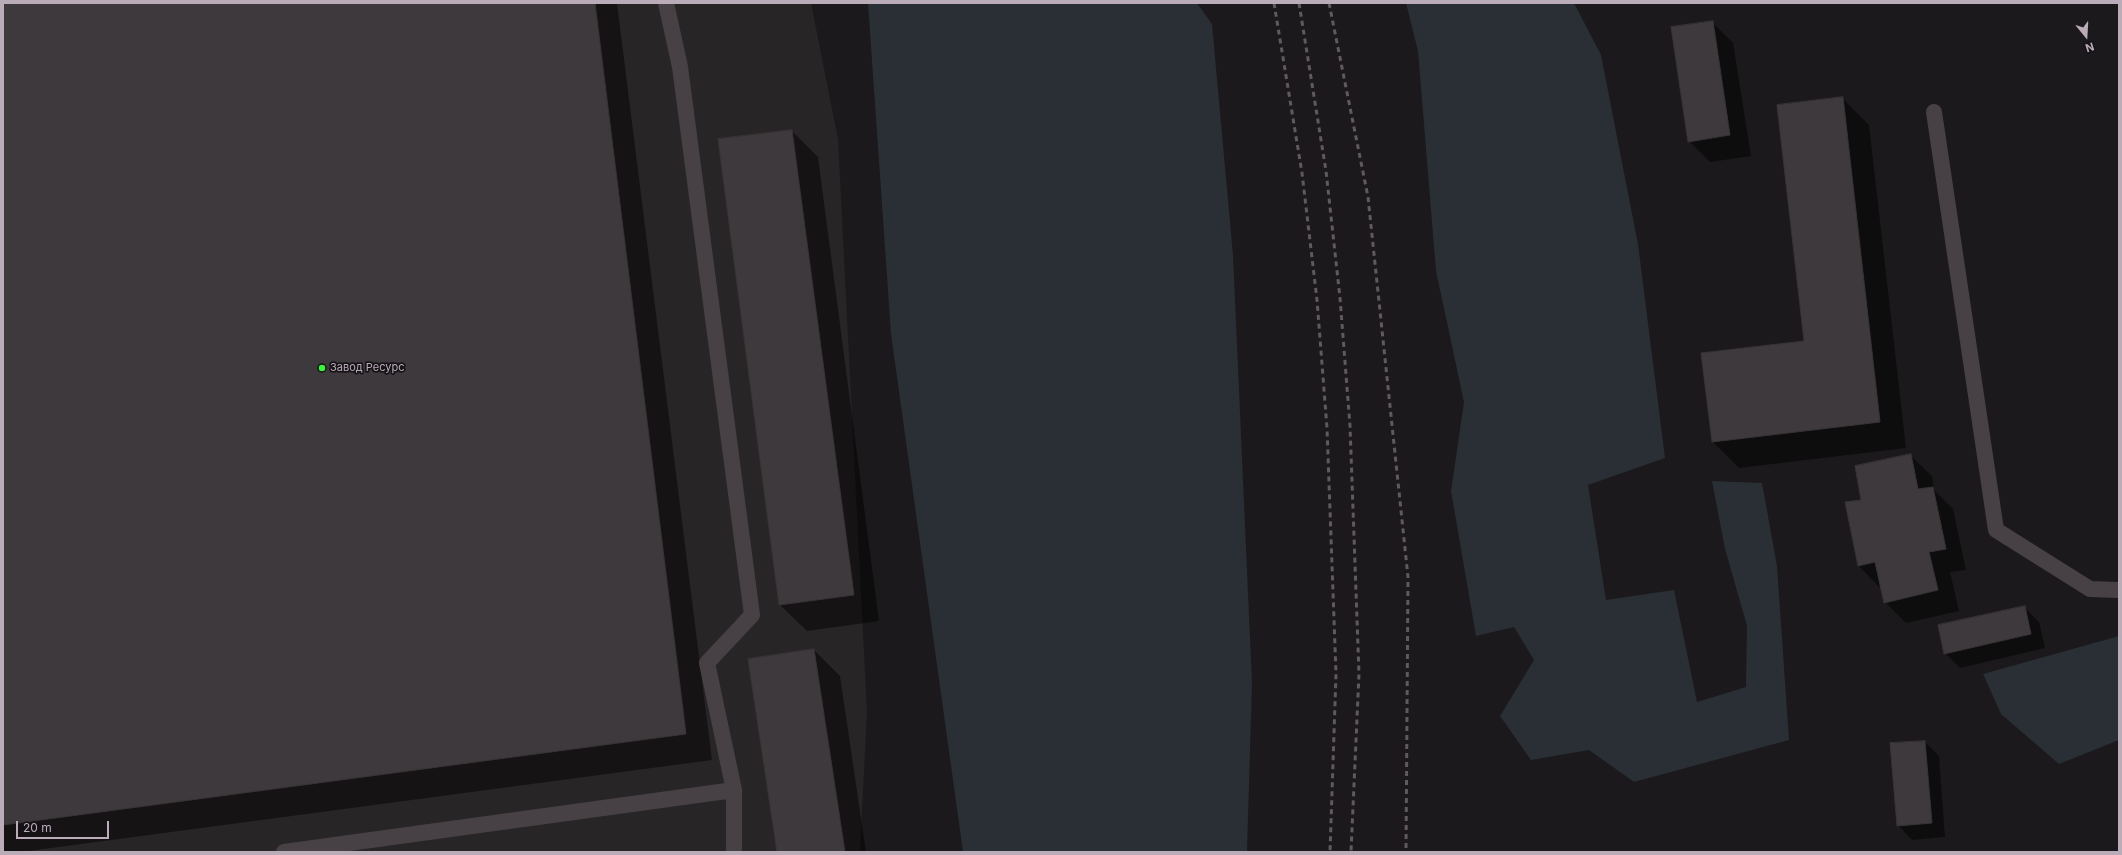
<!DOCTYPE html>
<meta charset="utf-8">
<style>
body{margin:0}
#map{position:relative;width:2122px;height:855px;overflow:hidden;background:#1b191b;font-family:Inter,sans-serif}
canvas{display:block}
.frame{position:absolute;inset:0;border:4px solid #bbacba;pointer-events:none}
.north{position:absolute;left:2066px;top:16px;width:40px;height:40px;-webkit-text-stroke:3px #161416;paint-order:stroke;rotate:162deg;font-size:11px;font-weight:700;line-height:16px;text-align:center;color:#bbacba}
.north::after{content:'';display:block;margin:auto;width:14px;height:18px;background:#bbacba;clip-path:polygon(50% 0,100% 100%,50% 72%,0 100%)}
.scale{position:absolute;left:16px;top:821px;width:93px;height:18px;box-sizing:border-box;border:2px solid #bbacba;border-top:0;padding-left:5px;font-size:12px;line-height:14px;white-space:nowrap;color:#bbacba;-webkit-text-stroke:3px #161416;paint-order:stroke}
</style>
<div id="map">
<canvas width="2122" height="855"></canvas>
<div class="frame"></div>
<div class="north">N</div>
<div class="scale">20 m</div>
</div>
<script>
const g = document.querySelector('canvas').getContext('2d');
g.lineJoin = 'round';
function paint(path, color) {
  g.fillStyle = color;
  g.fill(path, 'evenodd');
}
function stroke(path, color, width, dash) {
  g.strokeStyle = color;
  g.lineWidth = width;
  g.lineCap = dash ? 'butt' : 'round';
  g.setLineDash(dash || []);
  g.stroke(path);
}
function drawText(font, color, halo, rows, align = 'center') {
  g.font = font + ' Inter,sans-serif';
  g.lineWidth = 3.5;
  g.setLineDash([]);
  g.textBaseline = 'middle';
  g.strokeStyle = halo;
  g.fillStyle = color;
  for (const [text, x, y, turn = 0] of rows) {
    g.save();
    g.translate(x, y);
    g.rotate((+turn || 0) * Math.PI / 180);
    g.textAlign = isNaN(turn) ? turn : align;
    if (halo) g.strokeText(text, 0, 0);
    g.fillText(text, 0, 0);
    g.restore();
  }
}
paint(new Path2D(`
 M3 3H811L838 139 867 712 860 852H3Z`), '#282527');
paint(new Path2D(`
 M868 3H1197L1212 24 1233 255 1252 683 1247 852H963L891 334Z
 M1406 3H1574L1601 55 1638 244 1665 458 1588 485 1606 600 1674 590 1697 702 1746 687 1747 626 1725 549 1712 481 1762 483 1777 566 1789 740 1634 782 1589 750 1531 760 1500 716 1534 660 1514 627 1476 636 1451 491 1464 402 1436 271 1418 51Z
 M2119 636V740L2059 764 2001 714 1983 674Z`), '#292f34');
paint(new Path2D(`
 M3 3H617L712 760 21 852H3Z
 M1712 22 1733 43 1751 156 1710 162 1689 141Z
 M1842 98 1869 125 1906 448 1739 468 1713 442 1805 341Z
 M792 131 818 157 879 621 807 631 780 605Z
 M1911 456 1932 476 1934 490 1953 509 1966 570 1950 572 1959 611 1906 623 1885 602 1882 586 1879 587 1859 566 1863 501Z
 M2024 607 2039 622 2045 648 1960 668 1945 653Z
 M814 650 840 676 866 852H778Z
 M1925 742 1939 756 1945 837 1912 840 1898 825Z`), '#0007');
const building = new Path2D(`
 M3 3H595L686 734 3 825Z
 M1713 21 1730 135 1688 142 1671 27Z
 M1843 97 1880 422 1712 442 1701 353 1804 341 1777 105Z
 M792 130 854 595 779 605 718 139Z
 M1911 454 1918 489 1933 487 1946 549 1929 552 1938 590 1884 603 1875 562 1858 566 1845 502 1861 500 1855 466Z
 M2025 606 2031 634 1944 654 1938 625Z
 M814 649 845 852H777L748 659Z
 M1925 741 1932 823 1897 826 1890 743Z`);
paint(building, '#3d393c');
stroke(building, '#373336', 1);
stroke(new Path2D(`
 M1934 112 1996 530 2090 589 2119 590
 M734 790V852
 M284 852 734 790 707 663 752 615 680 67 666 3`), '#474146', 16);
stroke(new Path2D(`
 M1274 3 1302 173 1317 300 1327 428 1336 674 1330 852
 M1299 3 1326 171 1340 298 1350 426 1359 674 1351 852
 M1329 3 1368 197 1408 577 1406 852`), '#615860', 3, [5, 4]);
for (const [x, y, r, color] of [
 [322,368,4,"#3bf23e"]
]) {
  const dot = new Path2D();
  dot.arc(x, y, r, 0, 2 * Math.PI);
  g.fillStyle = color;
  g.fill(dot);
  stroke(dot, '#161416', 1.5);
}
drawText('11px', '#bbacba', '#161416', [
 ["Завод Ресурс",330,368]
], 'left');
</script>
